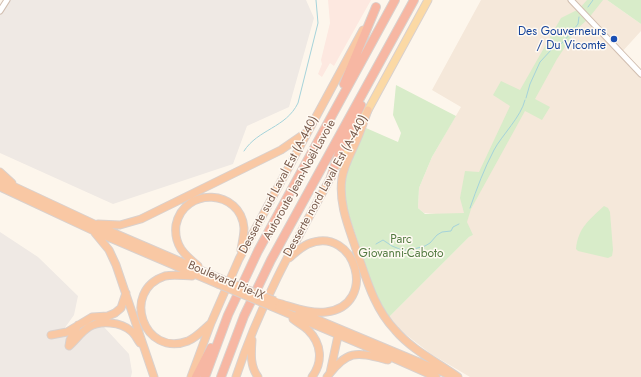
<!DOCTYPE html>
<meta charset="utf-8">
<style>
body{margin:0}
canvas{display:block;background:#fdf6ec}
</style>
<canvas width="641" height="377"></canvas>
<script>
const g = document.querySelector('canvas').getContext('2d');
g.lineJoin = 'round';
function paint(path, color) {
  g.fillStyle = color;
  g.fill(path, 'evenodd');
}
function stroke(path, color, width, dash) {
  g.strokeStyle = color;
  g.lineWidth = width;
  g.lineCap = dash ? 'butt' : 'round';
  g.setLineDash(dash || []);
  g.stroke(path);
}
function drawText(font, color, halo, rows, align = 'center') {
  g.font = font + ' Jost,sans-serif';
  g.lineWidth = 3;
  g.setLineDash([]);
  g.textBaseline = 'middle';
  g.strokeStyle = halo;
  g.fillStyle = color;
  for (const [text, x, y, turn = 0] of rows) {
    g.save();
    g.translate(x, y);
    g.rotate((+turn || 0) * Math.PI / 180);
    g.textAlign = isNaN(turn) ? turn : align;
    if (halo) g.strokeText(text, 0, 0);
    g.fillText(text, 0, 0);
    g.restore();
  }
}
paint(new Path2D(`
 M481 0H607L641 24V31L621 53 641 74V377H470L431 354 400 330 389 317 469 237 473 235 435 214 424 213 418 208 419 188 432 157 461 107 432 90Z`), '#f5e8da');
paint(new Path2D(`
 M328 0H371L334 66 330 63 322 77 318 74 322 64 321 60 330 23Z`), '#fde8e0');
paint(new Path2D(`
 M7 0H306L314 18 289 107 247 126 233 164 113 204 0 153V11Z
 M0 232 38 257 78 296 74 315 64 329 79 341 89 329 98 326 104 327 129 354 132 372 131 377H0Z`), '#efe9e4');
paint(new Path2D(`
 M587 0H603L588 19 577 29 557 59 535 99 550 107 542 120 525 111 471 209 467 222 473 235 469 237 389 317 375 293 347 209 344 192 346 176 350 163 366 128 398 142 401 133 393 115 396 85 456 116 432 157 419 188 418 208 425 214 464 213 460 198 465 171 479 172 510 106 493 95 501 81 520 90 561 18 579 9Z
 M607 0H641V24Z
 M604 206 608 208 610 212 613 250 612 256 608 258 578 251 576 249C578 228 589 220 604 206Z`), '#d8ecc9');
stroke(new Path2D(`
 M588 7 593 0
 M526 98 530 84 540 62 552 49 561 44 571 33 578 24 579 17
 M244 151C258 129 286 128 298 103L318 23 316 0
 M470 208C477 188 484 169 494 150 502 135 521 117 525 100
 M376 244 383 240 392 246 402 250H410L425 246 430 243 437 235 442 232 451 231 453 227 459 224`), '#a5d3da', 1);
const tertiary = new Path2D(`
 M571 0 641 74
 M0 11 7 0`);
const primary = new Path2D(`
 M338 165 428 0`);
const trunk = new Path2D(`
 M368 110C364 121 360 133 355 144 350 155 344 166 342 178 338 205 350 230 358 255 367 281 375 309 395 330 412 350 437 362 458 377
 M0 172 12 183
 M0 180 107 230 221 279
 M0 187 94 231 218 284
 M98 224 120 225 141 219 281 150 307 132
 M95 233 109 250 116 265 154 377
 M198 266C192 261 185 255 181 249 176 241 175 233 176 225 184 186 241 189 244 228 244 236 242 243 241 250
 M192 276C184 276 174 274 165 276 120 291 144 358 188 341 197 337 203 330 210 324
 M278 303C293 307 311 314 326 312 379 306 356 224 308 244 301 247 295 253 289 258
 M273 307 391 357 436 377
 M299 312 452 376
 M293 319C298 323 304 326 308 330 322 344 323 362 312 377
 M51 335 67 332 92 317 108 316 115 313 121 308 126 293
 M252 340C251 354 250 366 258 377
 M69 346C76 340 81 332 89 327 100 320 121 322 131 331 135 334 137 339 140 343
 M69 346 70 340 78 325
 M330 373 339 331
 M191 377 211 323 239 259 363 30
 M236 377C259 306 295 242 331 177
 M327 377C348 349 356 352 388 360`);
const motorway = new Path2D(`
 M344 84 376 7
 M331 177 340 150 361 105
 M196 377 211 348
 M205 377 228 315 258 251 395 0
 M221 377 244 316 271 260 414 0`);
stroke(tertiary, '#d1beb0', 7);
stroke(primary, '#dad1cd', 9);
stroke(trunk, '#dad1cd', 9);
stroke(motorway, '#dad1cd', 10);
stroke(tertiary, '#fff', 5);
stroke(primary, '#fbd9a5', 7);
stroke(trunk, '#f9c8a4', 7);
stroke(motorway, '#f7b7a3', 8);
const trunkBridge = new Path2D(`
 M221 279 275 301
 M218 284 273 307`);
stroke(trunkBridge, '#dad1cd', 9, []);
stroke(trunkBridge, '#f9c8a4', 7);
for (const [x, y, r, color] of [
 [614,39,4,"#1a4fb4"]
]) {
  const dot = new Path2D();
  dot.arc(x, y, r, 0, 2 * Math.PI);
  g.fillStyle = color;
  g.fill(dot);
  stroke(dot, '#fffaf3', 1.5);
}
drawText('12px', '#164399', '#fffaf3', [
 ["Des Gouverneurs",606,32],
 ["/ Du Vicomte",606,46]
], 'right');
drawText('12px', '#7a5c4d', '#fffaf3', [
 ["Autoroute Jean-Noël-Lavoie",300,180,-61],
 ["Desserte sud Laval Est (A-440)",279,185,-62],
 ["Desserte nord Laval Est (A-440)",326,186,-61],
 ["Boulevard Pie-IX",226,281,23]
]);
drawText('12px', '#537a41', '#fffaf3', [
 ["Parc",401,240],
 ["Giovanni-Caboto",401,254]
]);
</script>
